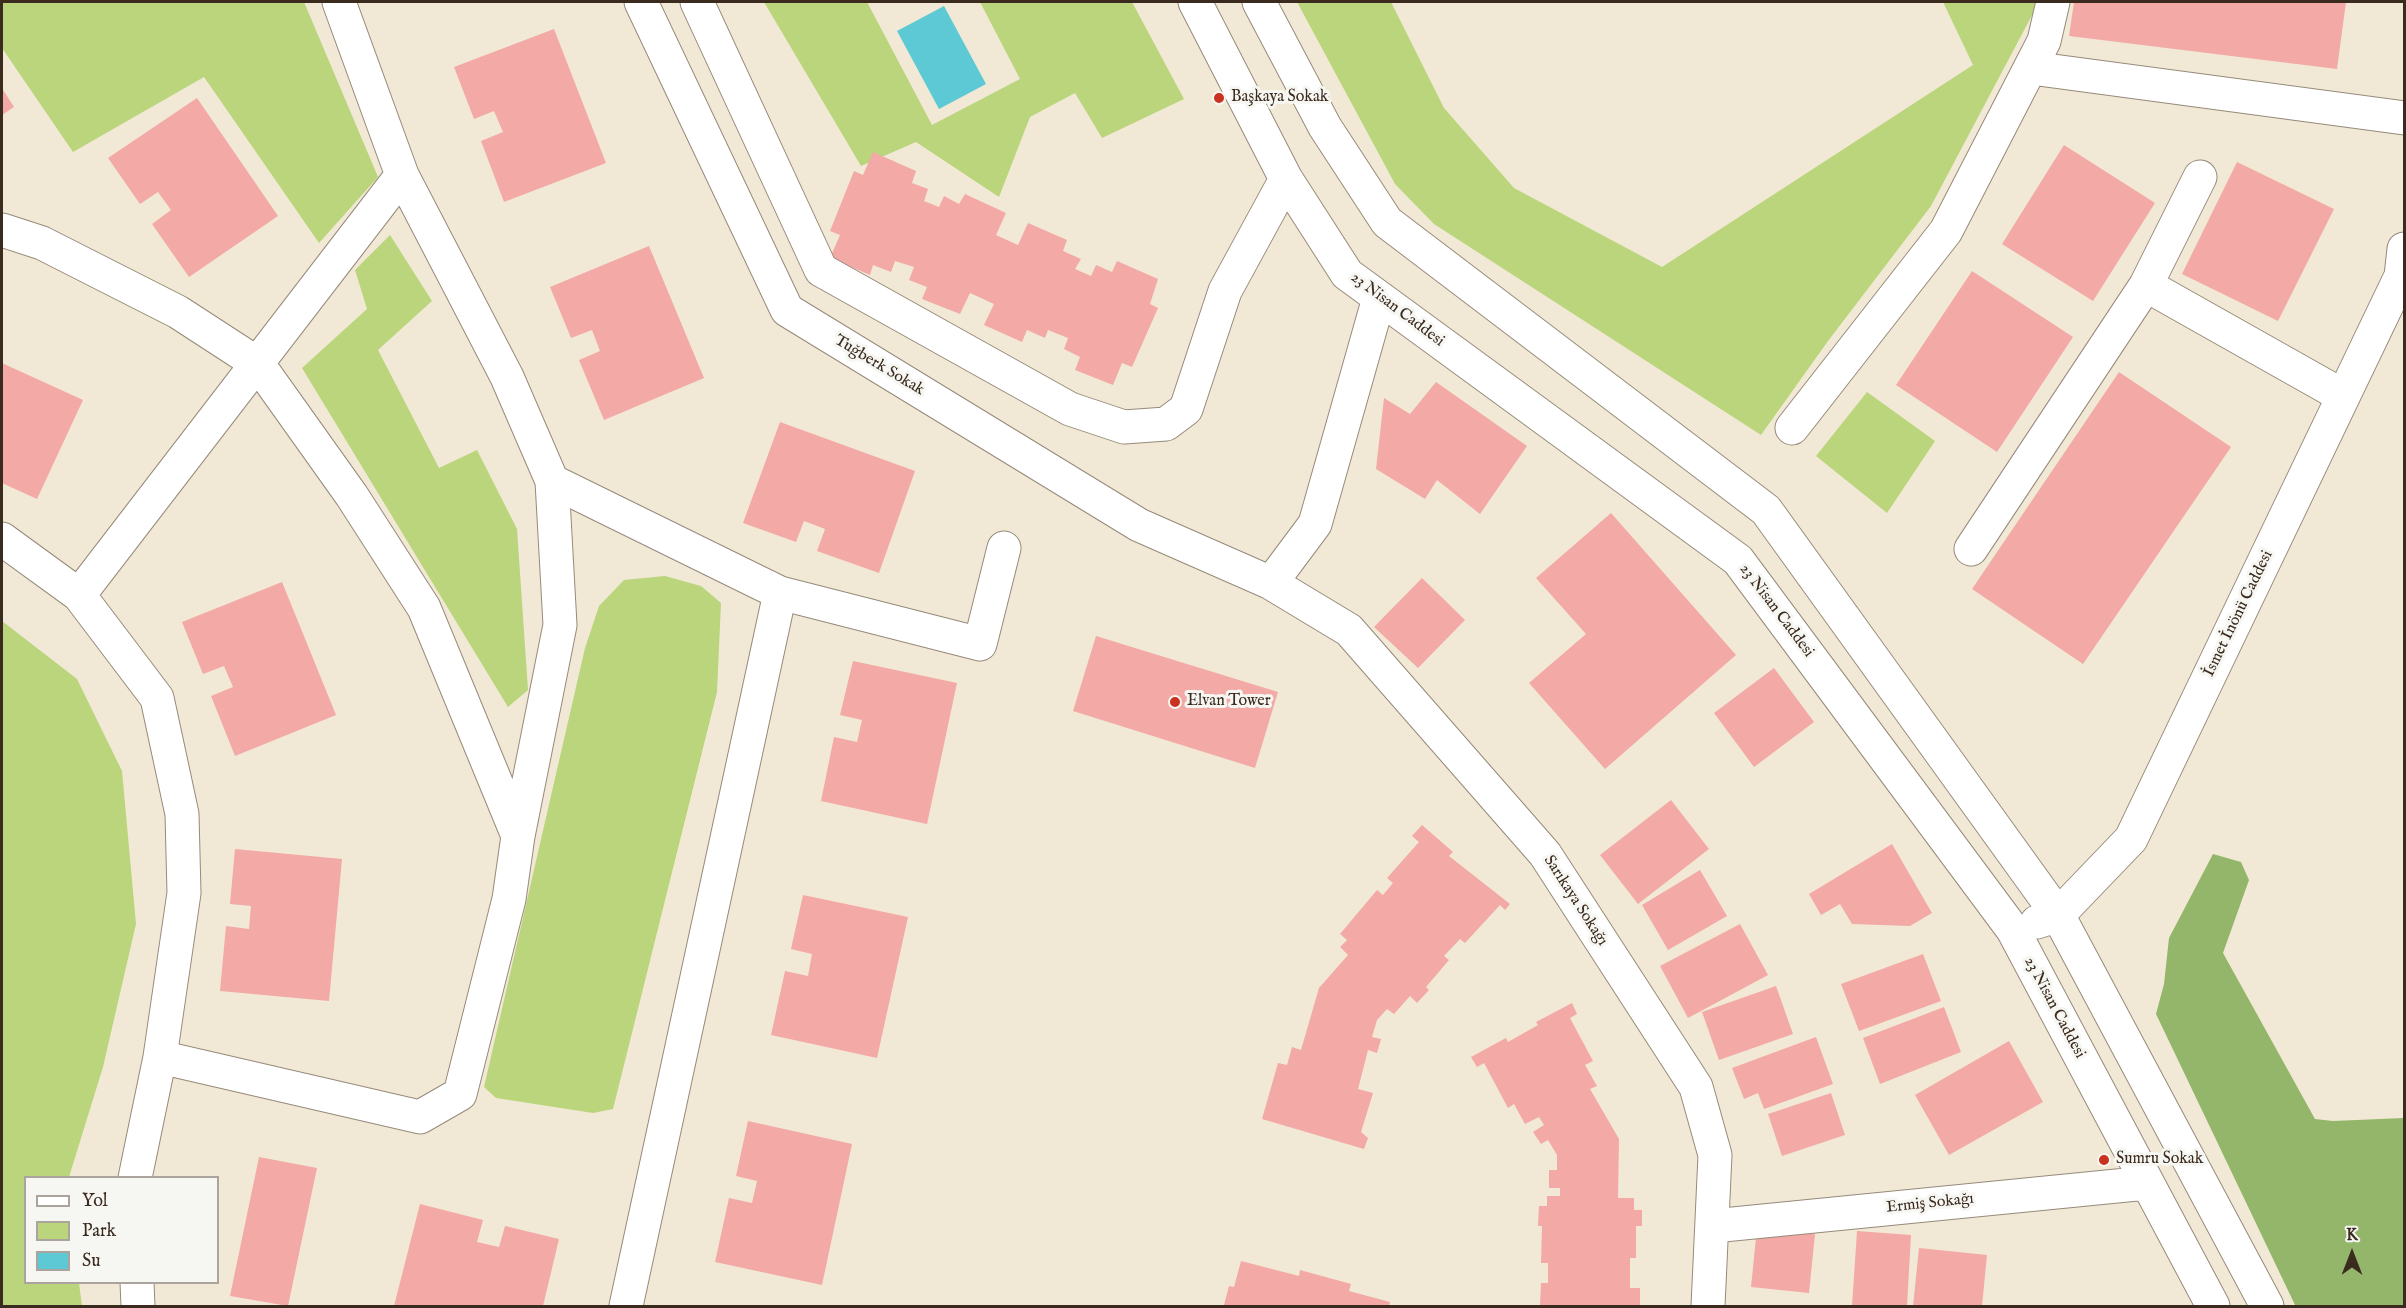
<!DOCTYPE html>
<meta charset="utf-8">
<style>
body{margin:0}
#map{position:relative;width:2406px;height:1308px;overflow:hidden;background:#f1e9d5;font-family:"IM FELL English",serif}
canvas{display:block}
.frame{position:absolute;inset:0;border:3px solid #3b2a1e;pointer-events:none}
.legend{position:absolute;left:24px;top:1176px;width:195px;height:108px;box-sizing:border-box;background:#f6f6f2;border:2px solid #aba49d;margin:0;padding:8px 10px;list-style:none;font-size:18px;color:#3b2a1e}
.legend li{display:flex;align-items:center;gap:12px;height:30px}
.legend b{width:30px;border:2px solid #aba49d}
.north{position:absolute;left:2322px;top:1224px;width:60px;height:60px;-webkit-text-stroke:4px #f6f6f2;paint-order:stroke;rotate:0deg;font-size:16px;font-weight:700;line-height:24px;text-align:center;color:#3b2a1e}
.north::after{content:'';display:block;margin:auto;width:21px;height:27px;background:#3b2a1e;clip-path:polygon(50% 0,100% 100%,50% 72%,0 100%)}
</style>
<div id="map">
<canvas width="2406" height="1308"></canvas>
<div class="frame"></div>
<ul class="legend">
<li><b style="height:8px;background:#fff"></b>Yol</li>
<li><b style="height:16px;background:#bad57b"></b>Park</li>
<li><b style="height:16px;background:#5dc9d5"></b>Su</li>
</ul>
<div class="north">K</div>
</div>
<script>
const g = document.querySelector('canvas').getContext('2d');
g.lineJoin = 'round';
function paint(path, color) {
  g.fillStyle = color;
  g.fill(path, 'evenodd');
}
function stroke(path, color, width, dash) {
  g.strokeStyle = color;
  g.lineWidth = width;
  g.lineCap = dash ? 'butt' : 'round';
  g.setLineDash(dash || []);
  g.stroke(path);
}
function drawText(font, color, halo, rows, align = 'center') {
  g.font = font + ' "IM FELL English",serif';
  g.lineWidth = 6;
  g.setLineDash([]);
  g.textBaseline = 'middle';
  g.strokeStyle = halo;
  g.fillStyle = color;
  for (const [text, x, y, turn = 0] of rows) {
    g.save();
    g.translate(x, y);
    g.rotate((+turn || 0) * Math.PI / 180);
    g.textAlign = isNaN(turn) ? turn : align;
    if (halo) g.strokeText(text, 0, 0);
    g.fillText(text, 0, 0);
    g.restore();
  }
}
paint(new Path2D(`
 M2 2H304L378 177 319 243 204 77 73 152 2 48Z
 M764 2H867L932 125 1020 79 980 2H1132L1184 99 1102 138 1075 93 1030 117 999 197 916 142 861 166Z
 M1297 2H1391L1444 108 1514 188 1662 267 1973 65 1943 2H2039L1931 206 1828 341 1761 435 1434 224 1395 184Z
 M390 235 432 301 378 350 439 468 477 450 517 529 528 690 508 707 302 368 367 309 355 270Z
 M1867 392 1935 441 1887 513 1816 456Z
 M665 576 701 586 721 603 717 692 613 1109 593 1113 496 1098 484 1087 585 648 599 606 624 580Z
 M2 621 77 679 122 771 136 924 103 1067 69 1177 26 1178V1282L79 1283 82 1306H2Z`), '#bad57b');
paint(new Path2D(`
 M2213 854 2241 862 2249 880 2223 953 2315 1119 2333 1121 2404 1118V1306L2295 1305 2156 1014 2164 984 2169 938Z`), '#93b66b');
paint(new Path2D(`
 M944 6 986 84 939 109 897 31Z`), '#5dc9d5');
paint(new Path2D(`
 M2074 2H2346L2337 69 2069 36Z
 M554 29 606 163 504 202 481 141 503 132 494 111 474 119 454 67Z
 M2 88 14 107 2 115Z
 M197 98 278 216 189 277 152 224 171 210 158 192 140 204 108 158Z
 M2064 145 2155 203 2093 301 2002 244Z
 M873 152 916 171 912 183 928 189 924 201 939 207 944 196 959 204 965 194 1006 213 996 235 1018 245 1028 223 1067 240 1063 251 1081 259 1075 269 1091 276 1096 265 1112 272 1117 261 1158 279 1150 304 1158 308 1132 367 1122 363 1113 385 1075 370 1080 357 1064 349 1068 338 1048 330 1045 338 1027 330 1022 342 984 325 994 304 970 293 960 314 922 299 927 287 909 280 914 267 895 261 891 272 873 265 870 275 830 258 840 235 830 231 854 171 863 175Z
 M2237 162 2334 209 2278 321 2182 274Z
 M649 246 704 378 604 420 579 360 600 351 592 330 571 338 550 287Z
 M1972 271 2073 337 1997 452 1896 385Z
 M2 363 83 400 37 499 2 483Z
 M2119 372 2231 447 2083 664 1972 589Z
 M1436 382 1527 446 1480 514 1437 480 1425 499 1376 469 1384 398 1410 414Z
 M780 422 915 471 879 573 817 551 825 529 804 521 796 542 743 523Z
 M1611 513 1736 655 1605 769 1529 683 1586 634 1536 578Z
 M1422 578 1465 620 1418 668 1374 627Z
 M282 582 336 715 235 756 211 696 233 687 224 666 203 674 182 622Z
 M1096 636 1278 692 1255 768 1073 711Z
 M853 661 957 683 927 824 821 801 834 737 857 742 862 720 840 715Z
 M1774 668 1814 722 1754 767 1714 713Z
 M1671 800 1709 849 1638 904 1600 855Z
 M1422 825 1453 852 1449 856 1510 904 1505 910 1500 905 1465 943 1460 939 1444 956 1449 960 1426 987 1429 990 1417 1003 1410 996 1394 1014 1387 1009 1377 1020 1372 1037 1381 1039 1377 1053 1368 1050 1358 1089 1373 1093 1361 1132 1368 1138 1364 1149 1262 1119 1278 1063 1287 1065 1292 1047 1301 1050 1319 988 1348 955 1340 947 1347 940 1340 934 1377 890 1383 895 1393 883 1387 878 1419 842 1412 836Z
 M1892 844 1932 913 1910 926 1852 924 1840 904 1821 915 1809 894Z
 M235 849 342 859 329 1001 220 991 226 926 249 929 251 906 230 904Z
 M1700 870 1727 916 1668 950 1642 905Z
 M803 895 908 917 877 1058 771 1035 785 971 808 976 812 954 791 949Z
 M1740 924 1768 975 1688 1018 1660 966Z
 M1923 954 1941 1001 1859 1031 1841 984Z
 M1776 986 1793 1034 1719 1060 1702 1012Z
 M1572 1003 1577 1014 1570 1018 1593 1061 1585 1065 1597 1086 1590 1089 1619 1139 1618 1198H1634V1210H1642V1226H1636V1258H1630V1288H1640V1306H1540L1541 1283H1548V1263H1541L1542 1226H1538L1539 1206H1547V1196H1560V1188H1549V1170H1557V1155L1548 1140 1541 1144 1533 1132 1544 1125 1539 1117 1525 1124 1514 1104 1508 1108 1484 1063 1477 1067 1471 1057 1506 1038 1508 1042 1538 1025 1536 1022Z
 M1944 1007 1961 1052 1880 1084 1863 1038Z
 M1816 1037 1833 1084 1764 1109 1758 1093 1744 1099 1732 1068Z
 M2009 1041 2043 1102 1949 1155 1915 1095Z
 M1831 1093 1845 1135 1782 1156 1768 1114Z
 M748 1121 852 1144 822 1285 715 1262 729 1198 752 1203 757 1181 736 1176Z
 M259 1157 317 1168 288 1306 230 1296Z
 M420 1204 483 1220 477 1242 499 1247 505 1226 559 1239 543 1306H394Z
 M1757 1228 1815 1234 1809 1293 1751 1287Z
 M1857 1231 1911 1235 1907 1306H1852Z
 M1919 1248 1987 1255 1982 1306H1913Z
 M1241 1261 1299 1276 1300 1270 1351 1284 1349 1291 1390 1302 1389 1306 1224 1305 1229 1286 1234 1287Z`), '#f3a9a6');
const minor = new Path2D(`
 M339 2 402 175 507 377 552 481 560 625 518 836
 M641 2 787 310 1139 525 1271 583 1349 630 1545 854 1696 1087 1715 1155 1708 1306
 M697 2 821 270 1070 409 1124 427 1166 424 1186 409 1225 291 1286 179
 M1195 2 1286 179 1347 274 1738 560 2013 930 2213 1306
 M1259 2 1325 127 1387 222 1766 510 2058 915 2267 1306
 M2031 68 2404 118
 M2 230 42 243 178 312 258 364 352 496 424 608 518 836 509 899 460 1094 420 1117 160 1057 184 893 182 814 157 698 79 595 2 539
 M2146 285 2200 177
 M1792 428 1946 231 2044 41 2053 2
 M552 481 780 593 980 644 1004 548
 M1971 549 2146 285 2343 396
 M1271 583 1315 524 1379 298
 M79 595 402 175
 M2037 922 2058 915 2131 839 2401 276 2404 249
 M135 1178 160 1057
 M1713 1226 2147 1183
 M137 1282 138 1306
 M626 1306 780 593`);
stroke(minor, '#968a7a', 35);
stroke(minor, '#fff', 33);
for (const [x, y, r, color] of [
 [1219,98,6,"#c8321e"],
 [1175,702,6,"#c8321e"],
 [2104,1160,6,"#c8321e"]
]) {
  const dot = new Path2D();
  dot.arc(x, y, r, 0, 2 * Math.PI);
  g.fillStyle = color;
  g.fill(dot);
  stroke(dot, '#f6f6f2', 2);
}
drawText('16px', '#3b2a1e', '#f6f6f2', [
 ["Başkaya Sokak",1231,98],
 ["Elvan Tower",1187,702],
 ["Sumru Sokak",2116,1160]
], 'left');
drawText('16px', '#3b2a1e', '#f6f6f2', [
 ["23 Nisan Caddesi",1397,310,37],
 ["Tuğberk Sokak",879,366,31],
 ["23 Nisan Caddesi",1776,611,53],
 ["İsmet İnönü Caddesi",2239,614,-64],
 ["Sarıkaya Sokağı",1575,901,57],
 ["23 Nisan Caddesi",2054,1008,62],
 ["Ermiş Sokağı",1930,1204,-6]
]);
</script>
